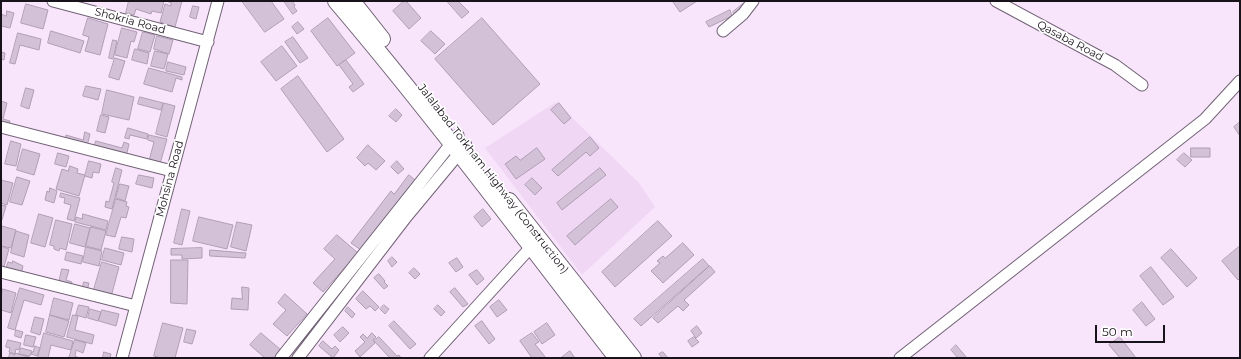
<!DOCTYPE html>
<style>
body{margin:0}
#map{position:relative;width:1241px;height:359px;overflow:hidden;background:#f8e5fc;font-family:Montserrat,sans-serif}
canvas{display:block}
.frame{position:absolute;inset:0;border:2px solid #18121a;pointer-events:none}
.scale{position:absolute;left:1095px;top:325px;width:70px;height:18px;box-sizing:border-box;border:2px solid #18121a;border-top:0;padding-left:5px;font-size:12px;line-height:14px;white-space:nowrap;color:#18121a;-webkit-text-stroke:3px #fff;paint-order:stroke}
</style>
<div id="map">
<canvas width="1241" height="359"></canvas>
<div class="frame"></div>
<div class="scale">50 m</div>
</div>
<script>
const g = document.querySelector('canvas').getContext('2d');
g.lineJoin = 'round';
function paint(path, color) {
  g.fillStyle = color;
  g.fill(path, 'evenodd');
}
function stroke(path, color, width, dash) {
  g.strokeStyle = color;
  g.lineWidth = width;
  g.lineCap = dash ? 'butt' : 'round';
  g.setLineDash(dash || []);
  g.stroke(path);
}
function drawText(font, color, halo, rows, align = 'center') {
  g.font = font + ' Montserrat,sans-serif';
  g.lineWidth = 3.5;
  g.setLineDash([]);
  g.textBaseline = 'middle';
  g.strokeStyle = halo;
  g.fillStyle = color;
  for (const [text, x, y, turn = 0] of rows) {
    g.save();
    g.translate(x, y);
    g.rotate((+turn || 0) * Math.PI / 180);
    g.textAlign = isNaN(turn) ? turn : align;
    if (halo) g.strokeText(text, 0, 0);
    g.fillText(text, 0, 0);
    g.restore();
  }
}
paint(new Path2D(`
 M556 102 639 183 655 207 582 275 485 148Z`), '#f0d8f5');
const building = new Path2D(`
 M129 1H164L161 13 152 11 151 14 136 9 134 15 126 13Z
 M166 1H182L175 27 160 22 165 4 171 6V3Z
 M242 1H271L284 19 265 32Z
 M284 1H292L295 5 294 7 297 11 293 14Z
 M404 1H406L421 18 409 29 393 11Z
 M447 1H458L469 12 462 18Z
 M675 1H697L680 12 673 2Z
 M26 4 48 10 43 29 21 23Z
 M743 4 746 7 736 16 733 12Z
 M193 6 199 7 196 19 190 17Z
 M730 10 732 16 709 27 706 22Z
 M7 11 14 13 10 28 1 26V14L6 16Z
 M88 18 108 24 100 55 85 51 89 37 83 35Z
 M328 18 355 53 337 66 311 31Z
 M482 18 540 84 493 125 435 59Z
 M298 22 304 29 297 34 292 27Z
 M122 28 137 32 134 42 131 41 127 58 115 55Z
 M51 31 84 41 80 53 48 43Z
 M431 31 445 44 435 54 421 41Z
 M143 32 155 35 150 52 138 49Z
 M18 33 41 39 39 50 20 45 15 64 10 63Z
 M157 36 173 40 169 54 154 49Z
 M293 37 308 58 300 63 285 42Z
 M113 40 117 41 113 59 109 58Z
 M282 46 297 66 276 81 261 62Z
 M135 49 149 53 147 64 132 60Z
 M155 51 168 54 164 69 151 66Z
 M1 52 5 53 4 60 1 59Z
 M115 58 125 61 119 80 109 77Z
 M346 60 364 84 353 92 349 87 353 84 339 65Z
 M168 62 186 67 184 75 166 71Z
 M149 68 182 77V80L176 78 172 92 144 84Z
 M298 76 344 139 327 152 281 89Z
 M86 86 101 89 98 100 83 96Z
 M26 88 34 90 29 109 21 106Z
 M107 90 134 97 129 120 102 114Z
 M140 97 163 103 161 110 138 104Z
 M1 101 7 103 3 119 10 121 9 125 1 123Z
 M164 103 175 106 167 137 156 134Z
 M559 103 571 118 564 124 551 110Z
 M396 109 402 115 396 122 389 116Z
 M101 115 109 117 105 133 97 131Z
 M1240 122V136L1234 127Z
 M128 128 148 134 147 139 130 135 129 139 125 138Z
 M85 132 90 134 87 146 65 140 66 135 83 140Z
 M149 135 167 139 160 164 149 161 154 142 148 140Z
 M590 137 599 148 590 156 586 152 558 176 552 170Z
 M11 141 21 144 16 166 5 164Z
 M96 141 122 148 124 142 129 144 126 157 94 148Z
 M368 145 385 161 376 170 368 163 365 166 357 158Z
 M537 148 545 159 516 179 505 164 516 156 520 160Z
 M1191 148H1210V157H1191Z
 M23 149 40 154 34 175 17 170Z
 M58 153 69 156 66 167 55 164Z
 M1184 153 1192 160 1185 167 1177 160Z
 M89 161 101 164 99 173 93 172 92 178 85 176Z
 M397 161 404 169 398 174 391 167Z
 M70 166 78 169 77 173 85 175 79 196 56 189 62 169 68 171Z
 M116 168 122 170 112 209 105 207 106 201 109 202 114 183 112 182Z
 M600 168 606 175 562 210 557 203Z
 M139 175 154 178 152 188 136 184Z
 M409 175 415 180 361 250 351 243 391 191 394 194Z
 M17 177 30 181 22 205 10 202Z
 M532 178 542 188 535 195 525 185Z
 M1 180 13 183 7 205 1 203Z
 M120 184 129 186 125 201 116 198Z
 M50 188 57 191 54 203 45 200 47 191 49 192Z
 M61 193 80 198 74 221 67 219 71 205 64 203 65 198 60 197Z
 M116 199 127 202 126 206 129 207 126 218 121 217 115 237 106 235Z
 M611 199 618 207 575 245 567 236Z
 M1 205 6 206 2 220H1Z
 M182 209 190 211 182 245 174 243Z
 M483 209 491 219 482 227 474 217Z
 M39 214 53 218 45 247 31 243Z
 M83 214 108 221 106 230 75 222 76 217 82 219Z
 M199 217 233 225 227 249 193 241Z
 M56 220 72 224 66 250 60 248 59 251 54 249V246L50 245Z
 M658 221 672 236 615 287 602 272Z
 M237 222 252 225 246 251 231 247Z
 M75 224 90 228 85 247 70 243Z
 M2 226 16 230 11 248 1 246V231Z
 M91 227 106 231 101 250 86 246Z
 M16 231 29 235 24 257 11 253Z
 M337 235 358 253 323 292 313 283 335 259 324 249Z
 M122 237 134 239 132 252 119 249Z
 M683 243 694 255 663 283 651 271 660 263 657 261 663 256 665 258Z
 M1 246 9 249 3 270H1Z
 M1240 246V278L1238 280 1222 261Z
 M86 247 102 251 99 266 83 262Z
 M105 248 124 253 121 265 102 260Z
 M202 248V258L182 259V255H171V249Z
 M1171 249 1197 278 1187 287 1161 258Z
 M210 250 246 253 245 258 210 256Z
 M67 252 83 256 81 264 65 260Z
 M392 257 397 262 392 267 388 261Z
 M457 258 463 267 456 272 449 263Z
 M703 259 709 266 641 326 634 319Z
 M171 260H188L187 304 171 303Z
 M13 261 23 266 21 275 5 271 8 262 12 263Z
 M102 262 119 267 111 297 93 293Z
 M710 266 715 272 684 300 689 305 683 311 678 306 658 323 653 318Z
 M1151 267 1174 297 1163 305 1140 276Z
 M414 268 420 274 415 279 409 273Z
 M62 269 69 270 66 280 72 282 71 286 59 283Z
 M477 270 484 279 477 285 469 275Z
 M379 274 385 281 384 282 388 286 384 289 374 278Z
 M84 282 89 283 87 291 82 290Z
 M242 287 249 288 248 310 231 309 232 298 242 299Z
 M20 288 44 295 41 305 24 300 15 330 8 328Z
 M455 288 468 304 463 307 450 292Z
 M3 289 16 293 11 313 1 310V298Z
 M363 291 379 307 375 311 370 306 366 309 356 299Z
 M285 294 307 314 287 336 273 324 286 310 278 303Z
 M54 298 73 303 69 320 50 315Z
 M499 300 507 310 497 317 490 307Z
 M1142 302 1155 319 1146 326 1133 310Z
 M79 305 89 307 86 318 76 315Z
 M384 305 389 309 385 314 380 309Z
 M438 305 445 312 441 316 434 309Z
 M348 307 355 314 352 318 345 311Z
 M90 309 101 312 98 321 88 318Z
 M102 310 119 314 116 326 99 321Z
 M50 315 69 321 64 337 46 332Z
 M73 315 78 316 75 330 94 335 92 344 67 337Z
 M35 317 44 319 40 335 31 332Z
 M394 321 416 344 410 349 389 326Z
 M482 321 495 339 489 344 475 326Z
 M163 323 183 328 175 358H161L154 356Z
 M547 323 555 335 542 344 534 332Z
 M697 326 702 333 696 338 691 331Z
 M343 327 349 333 340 342 334 335Z
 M187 329 196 331 192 344 184 342Z
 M16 330 23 332 21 338 15 336Z
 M44 333 73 341 71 350 51 345 48 358H38Z
 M261 333 281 350 274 358H265L250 345Z
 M372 333 376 337 373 340 375 343 360 357 355 351 365 342 360 337 363 334 367 338Z
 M532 333 539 342 535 344 546 358H532L520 341Z
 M26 335 36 337 33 347 24 345Z
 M379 337 397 356 399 355 401 358H390L374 341Z
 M694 337 699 342 692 347 688 341Z
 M1120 337 1136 358H1120L1109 345Z
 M8 340 21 343 19 350 16 349 15 354 9 352 10 348 6 347Z
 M75 340 86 343 83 353 76 350 75 356 79 358H69Z
 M323 341 332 349 335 346 339 350 333 358 319 346Z
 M956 345 967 358H958L951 350Z
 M35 346 40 348 37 356 31 354 32 352H33Z
 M21 348 32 351 30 356 19 354Z
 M570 351 575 358H561Z
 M104 352 111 354 110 358H103Z
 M663 352 668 358H662L659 354Z
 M10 353 15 355V353L32 358H9Z`);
paint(building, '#d3c1d7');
stroke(building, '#b09eb4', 1);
const minor = new Path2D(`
 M53 1 208 42
 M996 1 1115 65 1142 85
 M723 31 743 14 753 1
 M1 127 172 171
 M1 272 136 306
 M122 358 218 1
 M281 358 458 135
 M298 358 407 216 466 145
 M430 358 531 247
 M900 358 1205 119 1240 81`);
const highway = new Path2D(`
 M336 1C434 116 524 238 617 358
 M352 1 382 39
 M509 201 633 358`);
stroke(minor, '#716175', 13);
stroke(highway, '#716175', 18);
stroke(minor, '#fff', 11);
stroke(highway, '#fff', 16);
drawText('11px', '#18121a', '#fff', [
 ["Shokria Road",130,21,15],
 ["Qasaba Road",1070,41,28],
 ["Mohsina Road",170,179,-75],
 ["Jalalabad Torkham Highway (Construction)",493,179,52]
]);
</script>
